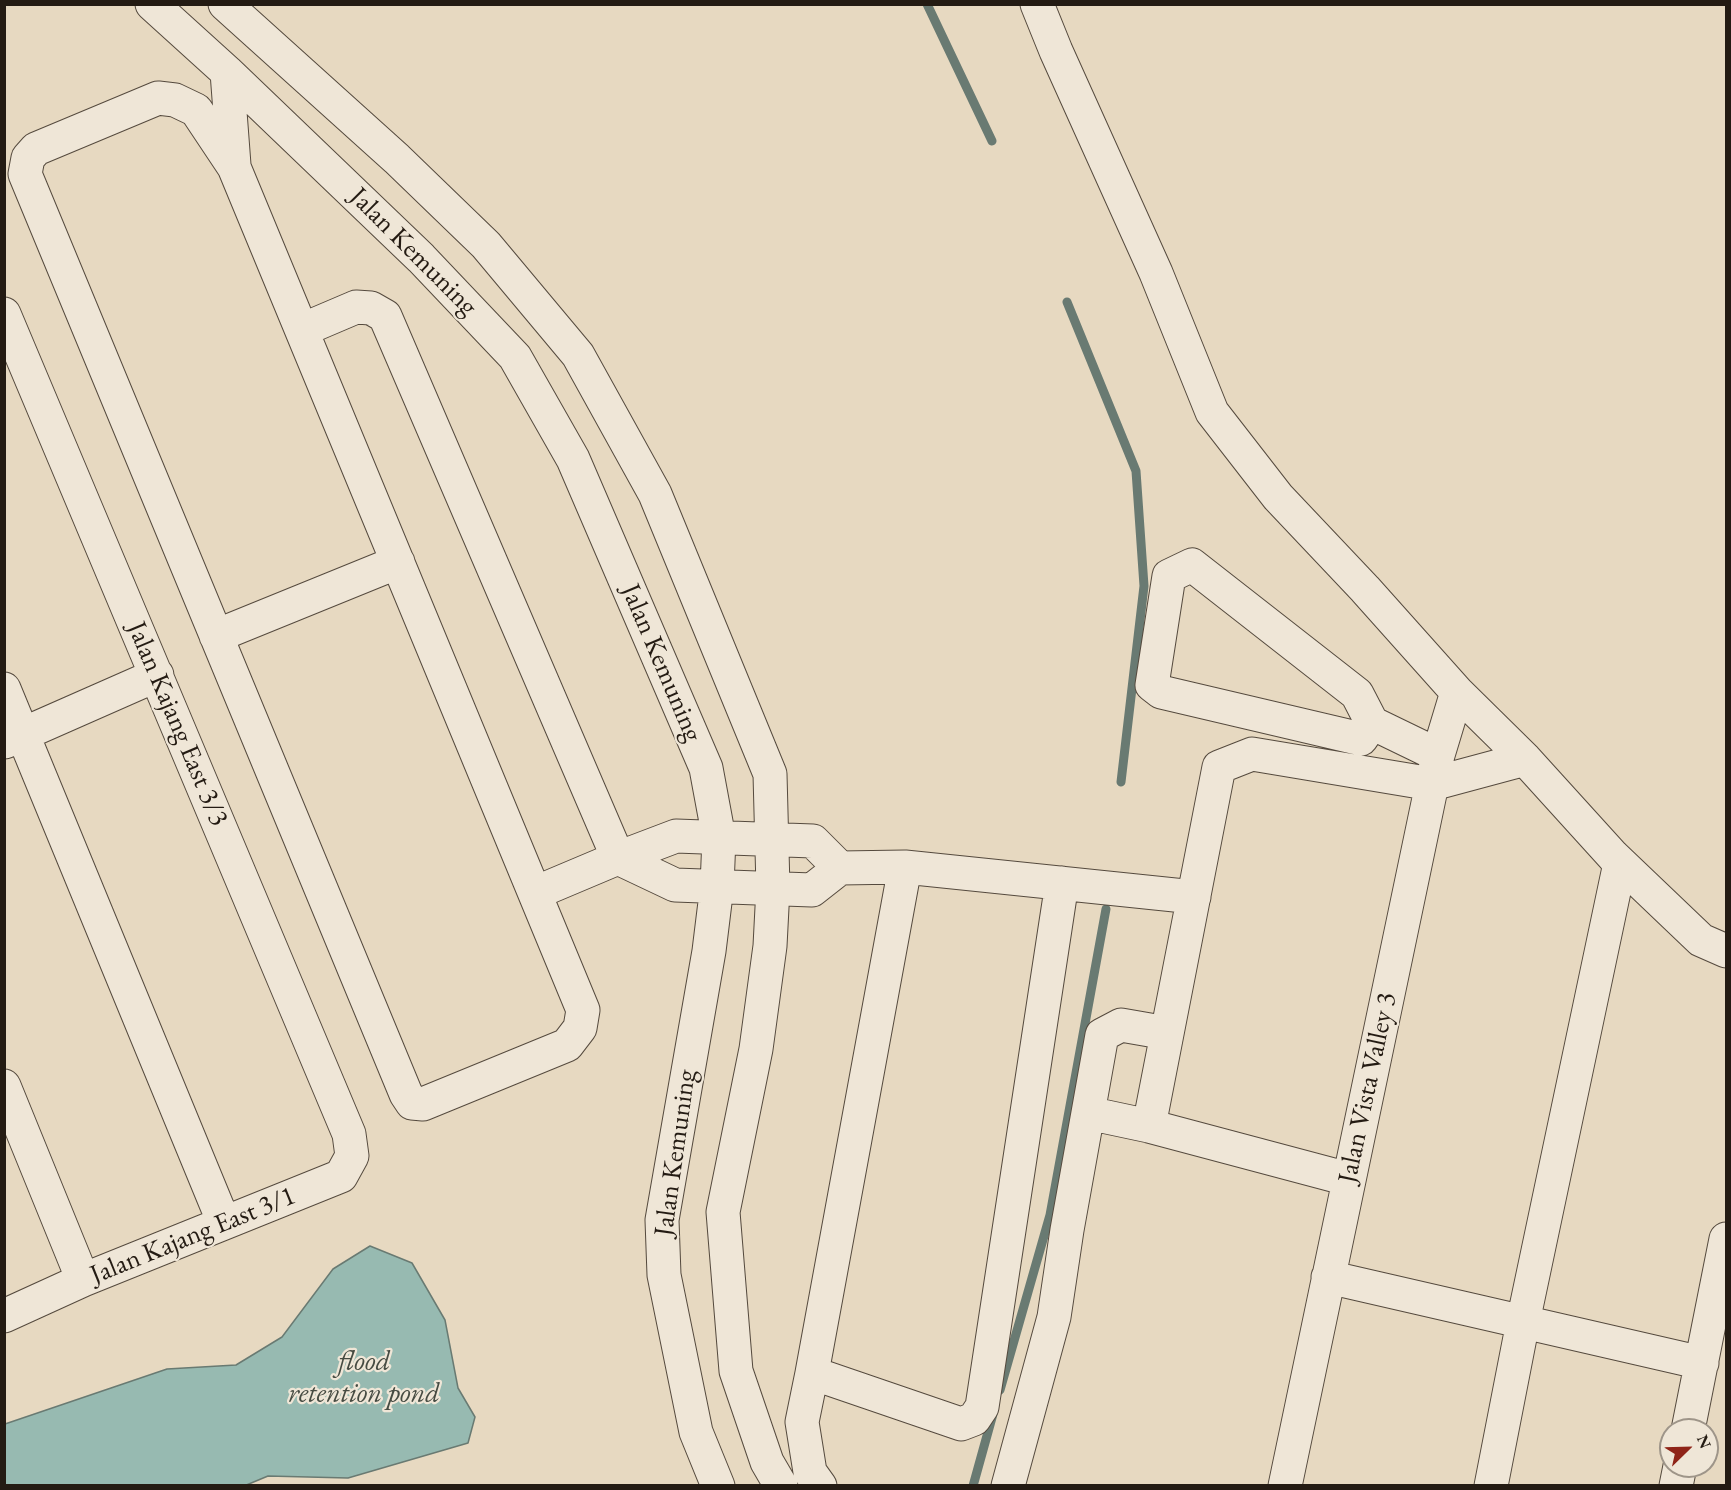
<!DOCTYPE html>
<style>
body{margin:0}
#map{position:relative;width:1731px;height:1490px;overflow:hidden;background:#e7d9c1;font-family:"EB Garamond",serif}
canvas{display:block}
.frame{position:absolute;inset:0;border:6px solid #241b13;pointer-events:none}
.north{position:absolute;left:1659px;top:1418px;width:60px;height:60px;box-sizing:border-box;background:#efe6d7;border:2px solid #9e9589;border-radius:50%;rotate:67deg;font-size:16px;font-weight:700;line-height:24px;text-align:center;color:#241b13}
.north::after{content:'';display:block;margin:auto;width:21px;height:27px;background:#8f2418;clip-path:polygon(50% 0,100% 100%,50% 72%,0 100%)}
</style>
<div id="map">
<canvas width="1731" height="1490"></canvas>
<div class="frame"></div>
<div class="north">N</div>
</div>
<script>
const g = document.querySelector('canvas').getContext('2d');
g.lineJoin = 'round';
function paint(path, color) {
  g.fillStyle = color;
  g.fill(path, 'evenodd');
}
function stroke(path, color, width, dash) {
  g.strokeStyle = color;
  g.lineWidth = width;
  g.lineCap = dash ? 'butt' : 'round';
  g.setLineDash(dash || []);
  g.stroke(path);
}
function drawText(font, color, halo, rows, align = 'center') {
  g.font = font + ' "EB Garamond",serif';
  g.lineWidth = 4.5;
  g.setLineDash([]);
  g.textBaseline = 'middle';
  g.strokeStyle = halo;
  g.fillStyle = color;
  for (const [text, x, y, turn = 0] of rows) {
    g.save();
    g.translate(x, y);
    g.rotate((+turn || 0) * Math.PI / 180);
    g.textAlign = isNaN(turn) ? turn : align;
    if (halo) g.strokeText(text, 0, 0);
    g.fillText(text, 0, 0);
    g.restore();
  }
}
const water = new Path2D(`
 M370 1246 412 1263 445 1320 458 1388 475 1417 468 1443 348 1478 268 1476 244 1486 5 1485V1424L167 1369 236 1365 282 1337 333 1269Z`);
paint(water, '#97bab1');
stroke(water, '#697a72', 1.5);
stroke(new Path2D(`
 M927 4 992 141
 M1067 302 1136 471 1144 586 1121 782
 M1000 1390 1050 1215 1106 909
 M973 1486 993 1414`), '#697a72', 9);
const minor = new Path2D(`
 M152 4 227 72 421 258 515 357 573 459 706 768 719 838 717 886 709 951 662 1220 664 1275 696 1432 718 1486
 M225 4 397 159 486 245 578 355 655 494 770 774 773 888 770 946 756 1049 723 1212 736 1371 767 1462 781 1486
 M1037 4 1056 51 1156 273 1212 412 1278 497 1365 589 1457 692 1525 759 1613 856 1701 940 1726 951
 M227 72 234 165
 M158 98 175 100 196 110 234 167 583 1010 580 1028 567 1045 423 1104 412 1103 406 1094 25 174 28 158 36 149Z
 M4 314 349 1134 352 1156 341 1176 83 1280 4 1316
 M302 330 356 307 371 308 385 316 618 858 675 885 812 890 840 868 905 867 1194 897
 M216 636 398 562
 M4 689 224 1223
 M1372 723 1361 739 1161 692 1152 685 1169 576 1192 565 1357 694 1372 723 1438 755
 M5 742 157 675
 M905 867 812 1373 961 1424 974 1419 982 1407 1062 883
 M535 893 618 858 676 836 813 841 840 868
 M4 1086 83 1280
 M1088 1113 1149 1126 1348 1179
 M1149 1126 1219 767 1252 754 1432 784 1525 759
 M1328 1277 1702 1363
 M812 1373 802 1422 810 1472 820 1486
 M1688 1430 1726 1239
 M1008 1486 1054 1317 1067 1230 1102 1035 1121 1025 1167 1033
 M1285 1486 1432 784 1438 755 1457 692
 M1491 1486 1523 1322 1620 863
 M1676 1486 1680 1466`);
stroke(minor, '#554a3e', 35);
stroke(minor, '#efe6d7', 33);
drawText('27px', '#241b13', '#efe6d7', [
 ["Jalan Kemuning",413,252,45],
 ["Jalan Kemuning",661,663,67],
 ["Jalan Kajang East 3/3",177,724,67],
 ["Jalan Vista Valley 3",1368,1088,-78],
 ["Jalan Kemuning",676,1153,-82],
 ["Jalan Kajang East 3/1",193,1236,-22]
]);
drawText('italic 28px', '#464b42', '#efe6d7', [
 ["flood",364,1362],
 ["retention pond",364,1394]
]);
</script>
